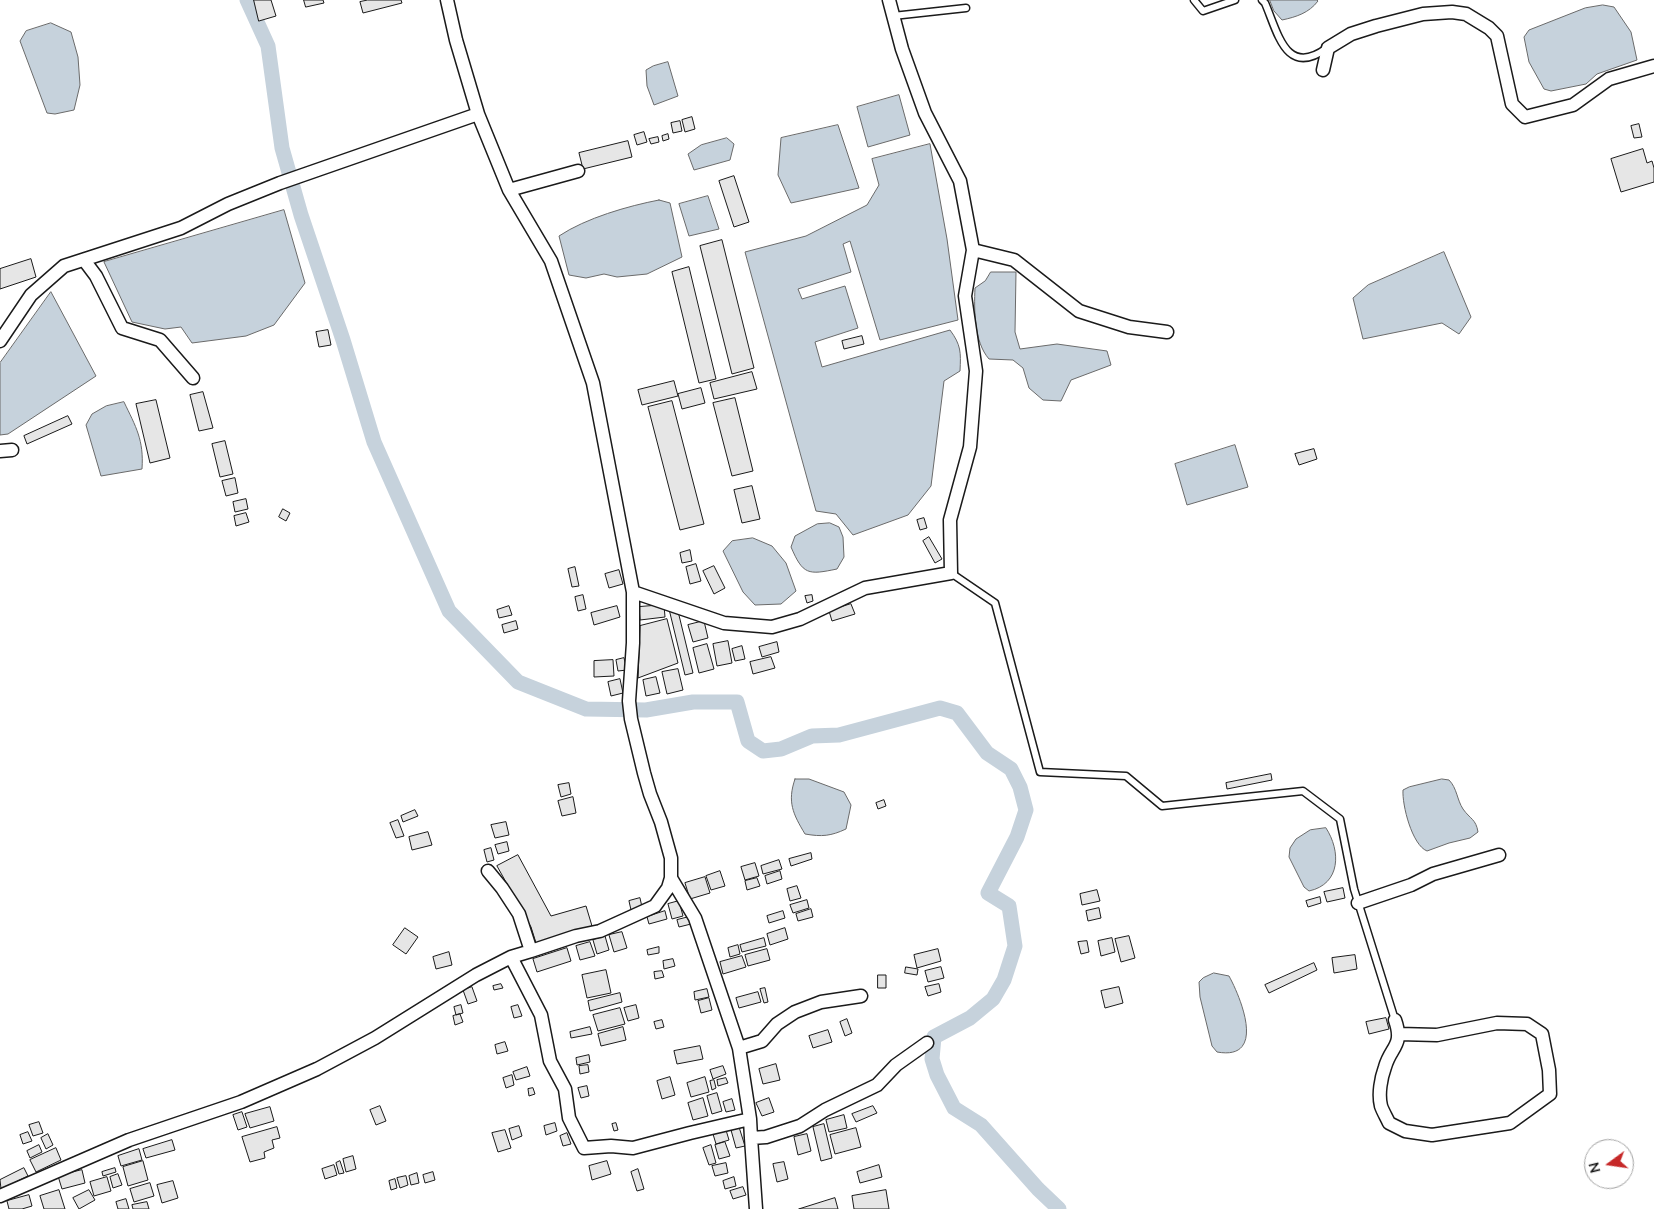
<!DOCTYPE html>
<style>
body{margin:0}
#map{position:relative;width:1654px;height:1209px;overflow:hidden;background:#fff;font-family:"Nunito Sans",sans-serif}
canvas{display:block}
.north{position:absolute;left:1584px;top:1139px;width:50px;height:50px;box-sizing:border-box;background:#fff;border:1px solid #a3a3a3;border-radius:50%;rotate:256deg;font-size:14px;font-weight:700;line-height:20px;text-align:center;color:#1a1a1a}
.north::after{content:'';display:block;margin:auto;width:18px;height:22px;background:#c62828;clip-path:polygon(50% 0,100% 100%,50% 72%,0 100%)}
</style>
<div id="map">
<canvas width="1654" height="1209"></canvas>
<div class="north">N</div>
</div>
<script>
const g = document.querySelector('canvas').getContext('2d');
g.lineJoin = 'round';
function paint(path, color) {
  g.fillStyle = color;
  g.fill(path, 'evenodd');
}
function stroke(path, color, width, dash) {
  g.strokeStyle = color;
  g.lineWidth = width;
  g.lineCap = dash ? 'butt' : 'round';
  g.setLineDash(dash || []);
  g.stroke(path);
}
const water = new Path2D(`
 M1270 0H1317L1318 1C1309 13 1296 17 1282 20L1274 11Z
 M1603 5 1614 7 1631 32 1637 60 1597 74 1586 84 1551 91 1544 89 1529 62 1524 37 1529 30 1585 8Z
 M51 23 71 32 78 57 80 85 74 110 55 114 47 113 20 41 26 31Z
 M668 62 678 96 654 105 647 86 646 70 653 66Z
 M899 95 910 135 868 147 857 107Z
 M838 125 859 188 791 203 778 175 781 138Z
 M727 138 734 144 730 160 694 170 688 154 701 145Z
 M930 144 947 239 958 320 880 340 850 241 843 244 851 272 798 289 802 299 845 286 858 328 815 342 822 367 950 330C961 345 961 352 960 371L944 381 931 486 908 515 853 535 836 514 816 511 745 252 806 236 867 205 879 185 872 159Z
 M708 196 719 229 689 236 679 204Z
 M659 200 670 203 682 257 647 274 617 277 604 274 586 278 569 275 559 236C586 218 628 206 659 200Z
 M284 210 305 283 274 325 246 336 192 343 181 327 165 329 132 322 104 262Z
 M1444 252 1471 317 1459 334 1442 323 1363 339 1353 298 1368 285Z
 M991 272H1016L1015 332 1020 349 1057 344 1107 351 1111 365 1071 380 1061 401 1043 400 1029 388 1023 368 1013 360 989 359C974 342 974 310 975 288L985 281Z
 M51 292 96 376 8 434 0 435V363Z
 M124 402C136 427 144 440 142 469L101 476 86 425 92 414 106 406Z
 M1235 445 1248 487 1187 505 1175 464Z
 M830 523 839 527 843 537 844 557 837 569C808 575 803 575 791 547L795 536 817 524Z
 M753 538 772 546 786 563 796 591 781 604 755 605 743 592 723 551 732 541Z
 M795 779H809L844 792 851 805 846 829C831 836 822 837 805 834 793 814 787 802 795 779Z
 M1442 779 1449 780C1457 788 1457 800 1463 809 1470 819 1476 819 1478 832L1470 838 1449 843 1427 851C1412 845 1402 805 1403 790L1409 787Z
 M1326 828C1341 851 1341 884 1309 891L1304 887 1289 857 1290 848 1296 839 1310 830Z
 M1214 973 1229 976C1241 998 1267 1061 1217 1052L1212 1046 1200 997 1199 982 1203 978Z`);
paint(water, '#c6d2dc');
stroke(water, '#6a6a6a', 1);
stroke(new Path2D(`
 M247 0 268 46 282 148 301 215 343 340 374 442 449 611 518 682 586 709 646 710 693 702H737L748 741 763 751 781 749 812 736 839 735 940 708 957 713 987 753 1011 769 1020 787 1026 810 1017 837 988 893 1009 906 1015 946 1004 980 993 999 970 1018 934 1037 932 1059 937 1075 954 1108 981 1125 1038 1189 1059 1209`), '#c6d2dc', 15);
const building = new Path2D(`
 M254 0H271L276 16 259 21Z
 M304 0H323L324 3 306 7Z
 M368 0H401L402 3 363 13 360 2Z
 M692 117 695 129 685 132 682 120Z
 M680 121 682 131 673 133 671 123Z
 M1639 124 1642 137 1634 138 1631 126Z
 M644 132 647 142 637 145 634 135Z
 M668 134 669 139 663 141 662 136Z
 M658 137 659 142 651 144 649 139Z
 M628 141 632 157 583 169 579 153Z
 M1643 149 1647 163 1652 161 1654 168V182L1621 192 1611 159Z
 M734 176 749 222 734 227 719 181Z
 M722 240 754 368 732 374 700 246Z
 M31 259 36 277 0 289V269Z
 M689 267 716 379 699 383 672 272Z
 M328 330 331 345 319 347 316 332Z
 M862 336 864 344 844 349 842 341Z
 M752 372 757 389 714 399 710 383Z
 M674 381 678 396 642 405 638 390Z
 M701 388 705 403 682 409 678 394Z
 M203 392 213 428 199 431 190 395Z
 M735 398 753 471 732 476 713 403Z
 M156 400 170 458 150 463 136 404Z
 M672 401 704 524 680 530 648 407Z
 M68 416 72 424 27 444 24 436Z
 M225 441 233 474 220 477 212 444Z
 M1314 449 1317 459 1299 465 1295 454Z
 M235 478 238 493 226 496 222 481Z
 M752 486 760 519 742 523 734 490Z
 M246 499 248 509 235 512 233 502Z
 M283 509 290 513 286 521 279 517Z
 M246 513 249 522 236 526 234 516Z
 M924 518 927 528 920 530 917 520Z
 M929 537 942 559 935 563 923 541Z
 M690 550 692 561 682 563 680 553Z
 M696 564 701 581 690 584 686 567Z
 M714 566 725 588 714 594 703 571Z
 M575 567 579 586 572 587 568 569Z
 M619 570 623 584 609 588 605 574Z
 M583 595 586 609 578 611 575 597Z
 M812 595 813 601 807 603 805 596Z
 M851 604 855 614 832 621 829 611Z
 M664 605 665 617 640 620 639 607Z
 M509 606 512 615 499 618 497 610Z
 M617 606 620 617 594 625 591 613Z
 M677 607 693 673 685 675 669 609Z
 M667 619 678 663 638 678 640 626Z
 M516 621 518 629 504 633 502 625Z
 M704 621 708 638 693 642 688 625Z
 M728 641 732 663 717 666 713 644Z
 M777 642 779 652 762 657 759 647Z
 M707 644 714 669 699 673 693 648Z
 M742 646 745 659 735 661 732 649Z
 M771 657 775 668 753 674 750 662Z
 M624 658 627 670 618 671 616 660Z
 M613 660 614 676 594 677V661Z
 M678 669 683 690 667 694 662 672Z
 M656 677 660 693 646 696 643 680Z
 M620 679 623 693 611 696 608 682Z
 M1271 774 1272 780 1227 789 1226 783Z
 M569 783 571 794 561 797 558 785Z
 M573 797 576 813 562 816 558 801Z
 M884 800 886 806 878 809 876 803Z
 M415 810 418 816 403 822 401 816Z
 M398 820 404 836 396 838 390 823Z
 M506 822 509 835 495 838 491 825Z
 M428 832 432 845 412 850 409 837Z
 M507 842 509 851 498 854 495 845Z
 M491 848 494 860 487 862 484 850Z
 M811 853 812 859 791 866 789 859Z
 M518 855 551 916 586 906 592 926 536 943 531 927 497 866Z
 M779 860 782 869 763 874 761 866Z
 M755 863 759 876 745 880 741 867Z
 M720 871 725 886 711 890 706 876Z
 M780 871 782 879 767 884 765 876Z
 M705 877 710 893 690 899 685 883Z
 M757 878 760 886 747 890 745 881Z
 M797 886 801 898 790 901 787 889Z
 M1343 888 1345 898 1327 902 1324 892Z
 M1097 890 1100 901 1082 905 1080 894Z
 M1320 897 1321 903 1308 907 1306 901Z
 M640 898 642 907 631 910 629 901Z
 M807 900 809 908 793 913 790 905Z
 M679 901 683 916 672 919 668 904Z
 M1099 908 1101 918 1088 921 1086 911Z
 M811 909 813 917 798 921 796 914Z
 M665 911 667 919 649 924 647 917Z
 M783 911 785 918 769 923 767 916Z
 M689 917 691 924 679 927 677 920Z
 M405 928 418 937 406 954 393 945Z
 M785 928 788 939 770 945 767 934Z
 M622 932 627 948 614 952 609 935Z
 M605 936 609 950 597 954 593 940Z
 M1129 936 1135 958 1121 962 1115 939Z
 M764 938 766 946 742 952 740 945Z
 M1112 938 1115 952 1101 956 1098 941Z
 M1087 941 1089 952 1081 954 1078 942Z
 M590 942 595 956 580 960 576 946Z
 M738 945 740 954 730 957 728 948Z
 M659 947V953L648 955 647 950Z
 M567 948 571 961 537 972 533 959Z
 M767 949 770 960 748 966 745 955Z
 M938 949 941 961 917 968 914 955Z
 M449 952 452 965 436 969 433 957Z
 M1355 955 1357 969 1334 973 1332 958Z
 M742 956 746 967 723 974 720 962Z
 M673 959 675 966 664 969 663 961Z
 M1314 963 1317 970 1269 993 1265 985Z
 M906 967 918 969 917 975 905 973Z
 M941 967 944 978 928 982 925 971Z
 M606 970 611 993 587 998 582 975Z
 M662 971 664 977 655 979 654 972Z
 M878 975H886V988H878Z
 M501 984 503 988 494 990 493 986Z
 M939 984 941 992 928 996 925 987Z
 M472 987 477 1001 468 1004 463 990Z
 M1119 987 1123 1003 1105 1008 1101 991Z
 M765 988 768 1002 764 1003 760 989Z
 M707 989 709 997 695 1000 694 992Z
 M758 992 761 1002 739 1008 736 998Z
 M620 993 622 1002 590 1011 588 1001Z
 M709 998 712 1010 701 1013 698 1001Z
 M461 1005 463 1013 456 1015 454 1007Z
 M518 1005 522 1016 514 1018 511 1007Z
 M636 1005 639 1018 628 1021 624 1008Z
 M620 1008 625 1024 598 1031 593 1015Z
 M460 1014 463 1022 455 1025 453 1016Z
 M1386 1018 1389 1029 1369 1034 1366 1022Z
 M847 1019 852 1033 845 1036 840 1022Z
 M662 1020 664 1027 656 1029 654 1022Z
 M590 1027 592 1034 571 1038 570 1032Z
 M623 1027 626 1040 601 1046 598 1034Z
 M828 1030 832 1042 813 1048 809 1036Z
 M505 1042 508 1051 497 1054 495 1045Z
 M700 1046 703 1059 677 1064 674 1051Z
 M589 1055 590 1062 577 1065 576 1058Z
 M776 1064 780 1080 763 1084 759 1069Z
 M588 1065 589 1072 580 1074 579 1066Z
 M723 1066 726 1074 713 1079 710 1070Z
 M527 1067 530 1076 516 1080 513 1072Z
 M512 1075 514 1085 506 1088 503 1078Z
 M670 1077 675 1095 662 1099 657 1081Z
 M705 1077 709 1092 691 1097 687 1083Z
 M726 1078 728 1083 718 1086 717 1080Z
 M714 1080 716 1088 712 1090 710 1081Z
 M587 1086 589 1096 581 1098 578 1088Z
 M533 1088 535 1094 529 1096 528 1089Z
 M717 1093 722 1111 712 1114 707 1096Z
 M703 1098 708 1116 693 1120 688 1103Z
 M769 1098 774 1112 762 1116 756 1103Z
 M732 1099 735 1110 726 1112 723 1102Z
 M380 1106 386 1121 376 1125 370 1110Z
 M873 1106 877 1113 856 1122 852 1114Z
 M270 1107 274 1121 250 1128 245 1114Z
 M242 1112 247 1127 238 1130 233 1115Z
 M844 1115 847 1128 829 1132 826 1120Z
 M39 1122 43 1133 33 1136 29 1125Z
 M555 1123 557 1131 546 1135 544 1126Z
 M616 1123 618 1130 614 1131 612 1124Z
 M824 1124 832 1158 821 1161 813 1127Z
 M519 1126 522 1136 512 1140 509 1129Z
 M277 1127 280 1138 272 1140 274 1148 264 1152 265 1158 250 1162 242 1137Z
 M739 1127 745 1146 736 1148 731 1130Z
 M856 1128 861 1147 835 1154 830 1135Z
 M505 1130 511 1148 498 1152 492 1133Z
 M726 1130 729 1140 716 1144 713 1134Z
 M28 1132 32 1141 23 1144 20 1135Z
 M567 1133 571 1144 563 1146 560 1136Z
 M48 1134 53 1145 46 1149 41 1138Z
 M807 1134 811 1151 798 1155 794 1137Z
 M172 1140 175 1150 146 1158 143 1149Z
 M725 1142 730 1156 719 1159 715 1145Z
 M39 1145 42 1152 30 1158 27 1151Z
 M711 1145 716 1163 709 1165 703 1148Z
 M56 1148 61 1160 36 1172 30 1160Z
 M139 1149 142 1160 121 1166 118 1156Z
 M353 1156 356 1169 346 1172 343 1159Z
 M143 1161 148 1180 128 1186 123 1167Z
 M340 1161 344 1173 339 1174 336 1163Z
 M607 1161 611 1174 592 1180 589 1166Z
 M784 1162 788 1179 777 1182 773 1164Z
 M726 1163 728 1173 715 1176 712 1166Z
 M334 1165 337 1175 325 1179 322 1169Z
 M879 1165 882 1177 860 1183 857 1172Z
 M24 1168 28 1176 1 1189 0 1180Z
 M115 1168 116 1172 103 1176 102 1172Z
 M638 1169 644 1189 637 1191 631 1172Z
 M82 1170 85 1183 62 1189 58 1176Z
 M433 1172 435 1180 425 1183 423 1175Z
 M417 1173 419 1183 411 1185 409 1176Z
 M118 1174 122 1185 113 1188 110 1177Z
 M406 1176 408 1185 400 1188 397 1178Z
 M107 1177 111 1191 94 1196 90 1182Z
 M734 1177 736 1186 725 1189 723 1181Z
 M395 1179 397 1188 391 1190 389 1181Z
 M173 1181 178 1198 162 1203 157 1185Z
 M150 1183 154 1196 134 1202 130 1189Z
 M743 1187 746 1195 733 1199 730 1191Z
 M59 1190 65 1209H44L40 1196Z
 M89 1190 95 1200 79 1209 73 1198Z
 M886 1190 889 1209H854L852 1196Z
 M29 1195 32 1206 22 1209H9L7 1201Z
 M835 1198 838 1209H799Z
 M126 1199 129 1209H118L116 1202Z
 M147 1202 149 1209H133L132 1205Z`);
paint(building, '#e6e6e6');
stroke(building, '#1a1a1a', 1);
const lane = new Path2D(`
 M1194 0 1203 11 1235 0
 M1262 0 1265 3C1278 33 1286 78 1327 48
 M893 16 966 8
 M951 573 995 603 1040 772 1126 776 1162 806 1303 791 1340 819 1354 889 1395 1020`);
const street = new Path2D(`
 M447 0 456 40 478 114
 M889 0 902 49 925 113 960 181 973 250
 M1323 70 1328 48 1351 34 1376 26 1423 14 1452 12 1466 14 1489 28 1497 36 1512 104 1525 117 1573 105 1609 79 1654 66
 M509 190 578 171
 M84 260 96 276 122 328 160 340 193 378
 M0 341 31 295 64 266 181 228 228 204 280 183 478 114 509 190 551 261 593 383 633 592V643L629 701 631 719 644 773 650 794 661 822 671 858V878L668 888 655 906 600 931 576 936 531 951 519 914 502 888 488 871
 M0 451 12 450
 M633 592 724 623 772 627 800 619 865 588 951 573 950 520 970 447 976 371 965 296 973 250 1014 260 1079 311 1129 327 1167 332
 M671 878 695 918 739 1048 750 1119
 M1358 903 1411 885 1433 874 1499 855
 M511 957 541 1015 550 1061 565 1089 569 1118 584 1148 611 1146 633 1148 690 1133 750 1119 751 1138 766 1137 800 1126 825 1110 877 1085 896 1065 927 1043
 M1395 1020C1404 1046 1391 1046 1385 1067 1381 1078 1378 1094 1381 1106 1383 1112 1387 1118 1389 1123L1405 1131 1432 1135 1510 1123 1550 1094 1549 1070 1542 1034 1527 1024 1497 1023 1437 1035 1399 1034
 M739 1048 762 1041 777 1024 795 1012 821 1002 861 996
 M751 1138 756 1209
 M0 1196 129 1140 241 1102 317 1069 375 1038 476 975 511 957 531 951`);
stroke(lane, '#1a1a1a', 9);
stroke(street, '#1a1a1a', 15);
stroke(lane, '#fff', 6);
stroke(street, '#fff', 12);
</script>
